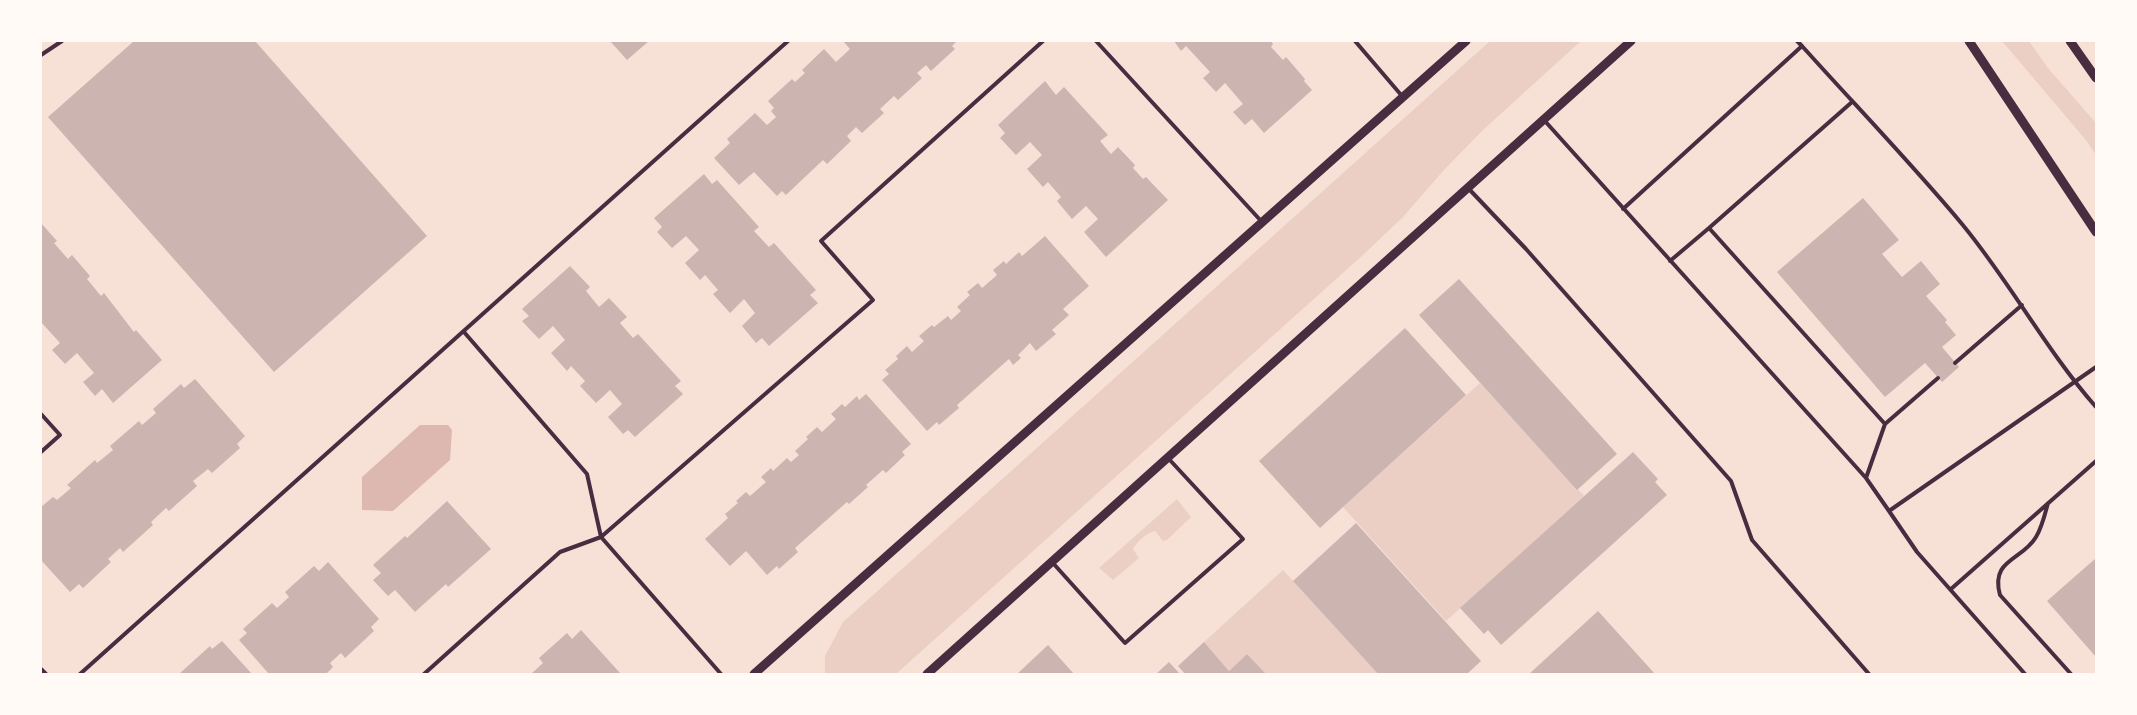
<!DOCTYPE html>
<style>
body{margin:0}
#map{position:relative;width:2137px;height:715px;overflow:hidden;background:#f7e1d7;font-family:"Golos Text",sans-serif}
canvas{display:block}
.frame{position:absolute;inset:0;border:42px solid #fffaf5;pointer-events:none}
</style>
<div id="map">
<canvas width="2137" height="715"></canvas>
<div class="frame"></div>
</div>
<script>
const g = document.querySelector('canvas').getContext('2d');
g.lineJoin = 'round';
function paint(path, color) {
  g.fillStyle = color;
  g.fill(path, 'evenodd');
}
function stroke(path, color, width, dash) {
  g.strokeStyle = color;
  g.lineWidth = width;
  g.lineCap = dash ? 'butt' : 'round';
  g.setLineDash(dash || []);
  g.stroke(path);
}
paint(new Path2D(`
 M1490 41H1581L1483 130 1443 171 1403 217 1364 254 896 674H825V656L843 622Z
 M2002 41H2029L2048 68 2096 123V155L2085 139Z
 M1480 383 1584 496 1446 621 1343 507Z
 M1177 499 1191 517 1167 540 1163 541 1155 531C1146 534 1138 540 1133 549L1139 558 1113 580 1099 568Z
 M1283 570 1378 674H1266L1247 654 1229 671 1204 642Z`), '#ebcfc5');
paint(new Path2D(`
 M420 425H448L452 430 450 460 393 511 362 510V477Z`), '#dcb8b0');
paint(new Path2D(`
 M134 41H255L427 236 274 372 48 117Z
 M610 41H649L627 60Z
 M843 41H957L952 46 955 49 931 71 926 65 917 73 922 78 898 100 894 96 880 109 884 113 862 133 856 127 847 136 851 141 827 164 823 160 786 195 782 191 777 196 754 172 739 185 714 158 730 143 727 139 755 113 767 125 776 117 771 111 774 108 768 101 792 79 795 82 805 73 802 70 824 49 836 62 850 49Z
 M1174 41H1271L1273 44 1271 47 1283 60 1286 57 1305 79 1304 81 1312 90 1264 133 1252 119 1245 125 1233 112 1243 104 1225 83 1216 92 1203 78 1210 72 1186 46 1181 51Z
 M1045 81 1056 95 1064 87 1108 135 1100 141 1111 154 1118 147 1135 165 1133 168 1143 179 1146 177 1168 200 1106 257 1084 232 1098 219 1086 206 1072 219 1057 201 1061 197 1048 182 1043 187 1027 169 1042 155 1030 142 1016 155 1000 138 1005 133 998 125Z
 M704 174 712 184 717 180 759 227 754 231 769 247 774 243 816 290 810 295 818 303 769 346 762 338 756 343 742 326 755 313 744 299 730 313 713 294 718 290 705 275 700 280 685 263 699 250 686 236 672 248 657 232 662 227 654 218Z
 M1863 198 1899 240 1882 254 1902 277 1921 261 1940 284 1926 296 1947 320 1945 322 1956 335 1942 347 1959 367 1942 382 1925 363 1885 397 1777 272Z
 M41 223 57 241 54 243 68 259 72 255 90 276 87 279 101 296 104 293 134 332 136 330 162 360 113 403 102 389 95 396 83 382 94 373 77 353 65 364 52 350 60 343 41 322Z
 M1045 236 1089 286 1063 309 1069 315 1052 330 1056 334 1036 351 1030 343 1018 355 1021 358 1013 365 1009 359 957 405 959 408 939 425 937 422 927 431 882 380 889 374 885 370 898 359 896 356 907 346 912 352 924 341 919 336 932 325 934 327 948 316 951 320 961 311 957 307 970 295 967 292 978 283 982 288 997 275 993 270 1004 261 1006 264 1019 252 1022 256Z
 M570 266 590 287 586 291 599 307 609 298 627 317 620 323 633 338 638 334 681 381 675 386 683 394 635 437 628 430 623 434 608 417 622 404 610 390 596 403 580 386 585 381 571 366 567 371 551 353 565 340 553 326 539 339 522 321 529 316 522 309Z
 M1459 279 1617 454 1577 490 1419 315Z
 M1405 328 1466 395 1320 528 1259 461Z
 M195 379 245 436 237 444 240 448 212 473 208 469 193 481 197 486 169 511 166 508 151 522 153 525 123 552 120 548 108 559 111 562 83 588 79 584 70 592 41 560V507L53 497 57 500 71 488 67 485 95 460 97 463 113 450 110 446 139 421 142 425 156 413 153 409 181 384 184 388Z
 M866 394 911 444 902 452 905 455 886 473 883 470 866 485 868 487 849 504 847 502 795 548 798 552 779 569 777 566 767 575 746 551 730 566 705 539 728 518 725 514 738 503 736 501 746 492 750 496 766 482 761 477 771 468 773 471 787 458 791 462 799 455 795 451 808 439 806 437 817 427 822 432 836 419 831 414 842 404 845 407 857 396 859 400Z
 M1633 452 1658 479 1655 482 1667 495 1501 645 1488 630 1484 634 1460 608Z
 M447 501 491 549 448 587 446 584 415 612 395 590 388 596 373 580 381 573 373 565 405 536 407 538Z
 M1356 523 1481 661 1467 674H1378L1293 581Z
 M2096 558V657L2047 601Z
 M328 562 379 619 371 627 374 631 345 658 341 653 330 663 333 667 326 674H269L239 640 247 633 243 629 272 603 277 608 289 597 285 592 314 566 319 571Z
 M1598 611 1655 674H1529Z
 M581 630 621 674H531L543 663 539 658 567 633 572 639Z
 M222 641 252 674H179L210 646 212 649Z
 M1204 642 1229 671 1247 654 1266 674H1185L1178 666Z
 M1048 645 1074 674H1017Z
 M1169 662 1180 674H1156Z`), '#ccb4b1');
stroke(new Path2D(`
 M1096 41 1262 222
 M1355 41 1402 96
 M1802 46C1855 105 1911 163 1962 224 2010 282 2046 350 2096 407
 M41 55 62 41
 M1852 102 1709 228 1885 424 1938 378
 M1544 120 1866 478 1889 511 2096 367
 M1468 188 1526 249 1731 481 1752 540 1869 674
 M1623 209 1802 46 1797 41
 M1670 261 1709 228
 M464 332 587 474 601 537 721 674
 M1955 363 2022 305
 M41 414 60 435 41 452
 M1866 478 1885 424
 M2048 503C2045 514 2042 527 2036 537 2022 561 1990 559 2000 595L2071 674
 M1889 511 1917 552 2025 674
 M1052 562 1125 643 1243 539 1168 458
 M1951 589 2096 461
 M41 669 46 674
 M80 674 788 41
 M424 674 560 552 601 537 873 300 821 241 1043 41`), '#4a2c40', 4);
stroke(new Path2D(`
 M1969 41 2096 232
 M2070 41 2096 78
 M754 674 1466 41
 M927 674 1631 41`), '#4a2c40', 9);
</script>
